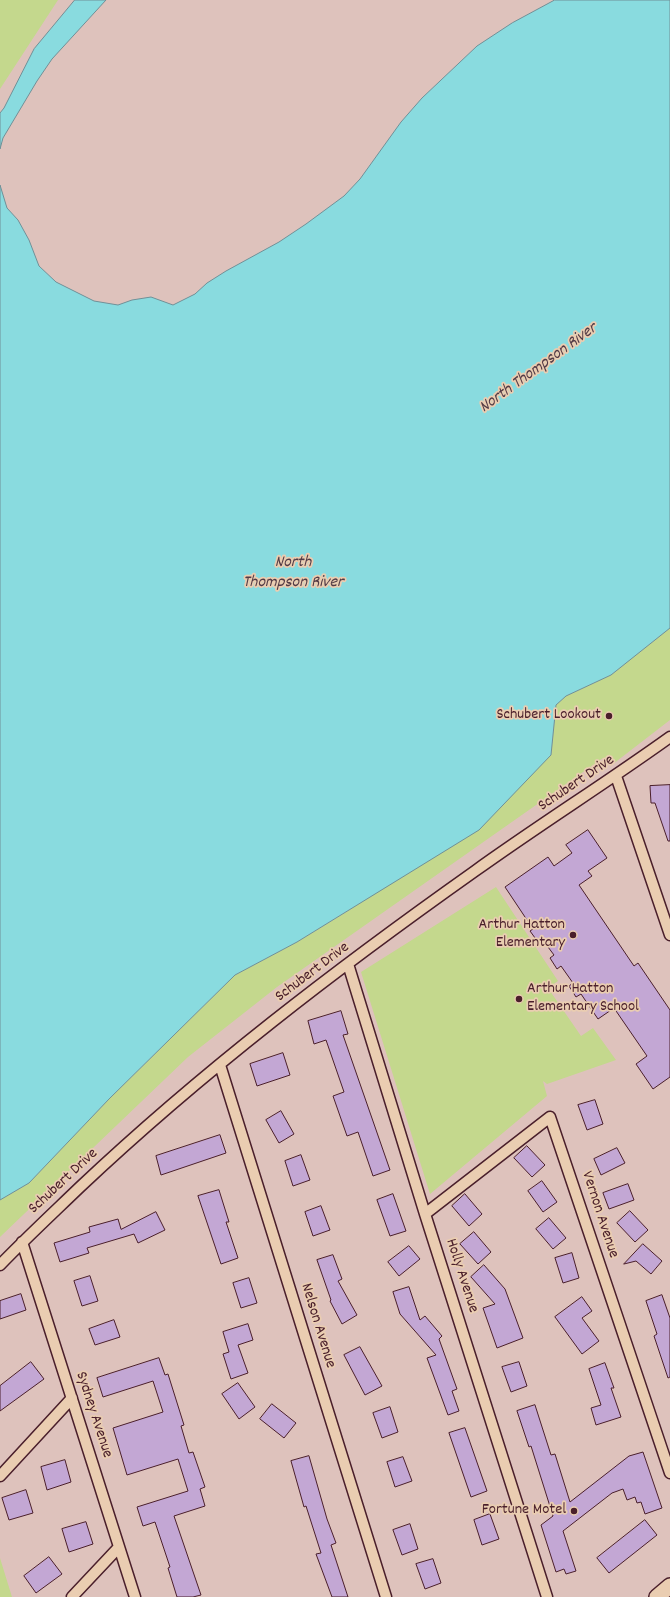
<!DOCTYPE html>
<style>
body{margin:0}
canvas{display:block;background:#dec2bc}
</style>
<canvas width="670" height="1597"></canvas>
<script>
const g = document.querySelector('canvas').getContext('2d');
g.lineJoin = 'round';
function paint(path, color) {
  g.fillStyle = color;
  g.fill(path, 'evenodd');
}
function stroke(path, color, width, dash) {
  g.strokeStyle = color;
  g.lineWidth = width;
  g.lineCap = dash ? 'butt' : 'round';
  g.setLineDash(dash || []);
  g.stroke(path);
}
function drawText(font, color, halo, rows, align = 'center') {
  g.font = font + ' Dekko,sans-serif';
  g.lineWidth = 3.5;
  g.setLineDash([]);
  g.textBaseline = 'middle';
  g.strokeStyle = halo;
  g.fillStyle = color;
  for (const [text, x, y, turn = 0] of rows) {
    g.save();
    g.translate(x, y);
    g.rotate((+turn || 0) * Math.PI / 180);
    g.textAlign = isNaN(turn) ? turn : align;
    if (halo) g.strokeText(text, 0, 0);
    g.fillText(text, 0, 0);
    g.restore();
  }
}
paint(new Path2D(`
 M0 0H58L0 89Z
 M670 628V720L613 764 603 758 277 987 188 1057 0 1237V1200L29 1183 109 1099 235 975 297 942 351 909 551 755 556 705 566 696 611 675Z
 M496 887 558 981 548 988 581 1036 593 1028 616 1060 547 1084 543 1081 547 1096 430 1194 361 972Z
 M0 1558 12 1597H0Z`), '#c4d88d');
const water = new Path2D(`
 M75 0H106L52 59 37 81 3 138 0 149V113L4 108 34 49Z
 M555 0H670V628L611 675 566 696 556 705 551 755 479 830 297 942 235 975 109 1099 29 1183 0 1200V185L7 208 18 220 29 240 39 266 56 282 94 301 118 305 132 300 151 297 173 305 195 294 207 283 226 271 279 242 306 224 344 196 360 179 401 122 422 98 477 46 512 23Z`);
paint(water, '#89dbdf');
stroke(water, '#709097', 1);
const building = new Path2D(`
 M670 785V841H668L655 803H651L650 786Z
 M588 830 607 858 588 871 592 876 579 885 634 966 638 963 670 1010V1077L653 1089 636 1064 647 1056 614 1008 598 1019 581 994 576 997 569 986 573 983 561 966 557 969 550 958 554 955 542 939 538 942 530 931 533 929 505 887 548 857 554 866 572 853 566 845Z
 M341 1011 348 1034 343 1035 390 1170 373 1176 358 1132 347 1136 333 1096 344 1092 326 1040 314 1044 308 1021Z
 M283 1053 290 1075 257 1086 250 1064Z
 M595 1100 603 1124 587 1130 578 1105Z
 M281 1111 294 1134 279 1143 266 1120Z
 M220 1135 226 1153 161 1175 156 1156Z
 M527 1146 545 1165 532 1177 514 1158Z
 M617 1148 625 1163 601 1175 594 1159Z
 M301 1155 310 1180 293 1186 285 1161Z
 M542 1181 557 1202 543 1212 528 1191Z
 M628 1184 634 1200 609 1209 603 1193Z
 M219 1190 229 1222H226L238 1258 221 1264 198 1196Z
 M393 1194 406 1231 390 1236 377 1200Z
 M465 1194 482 1214 469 1226 452 1206Z
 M321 1206 330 1230 313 1236 305 1212Z
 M630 1211 648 1230 635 1242 617 1223Z
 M156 1212 165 1230 138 1243 134 1234 87 1248 89 1253 60 1262 54 1243 90 1232 89 1227 118 1219 121 1229Z
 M549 1218 566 1238 553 1249 536 1229Z
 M474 1232 491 1252 478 1264 460 1244Z
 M643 1244 662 1261 651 1274 636 1261 624 1264Z
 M409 1246 420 1259 399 1276 388 1262Z
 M572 1253 579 1278 563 1283 555 1258Z
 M333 1255 342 1279 338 1281 357 1315 342 1324 330 1301 331 1300 317 1260Z
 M484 1265 505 1289 523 1338 497 1348 483 1308 495 1304 471 1277Z
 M90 1276 98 1301 82 1306 74 1281Z
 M249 1278 257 1303 241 1308 233 1283Z
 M409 1287 420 1320 425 1316 442 1336 439 1339 457 1389 452 1391 459 1411 448 1415 427 1358 436 1355 400 1314 393 1292Z
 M21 1294 26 1310 0 1319V1301Z
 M662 1295 670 1318V1377L668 1378 654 1336 657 1334 646 1301Z
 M582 1297 592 1311 582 1318 599 1341 582 1354 555 1317Z
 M114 1320 120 1337 95 1345 89 1329Z
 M248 1324 253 1340 238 1345 248 1373 231 1379 223 1354 229 1352 223 1332Z
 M360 1347 382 1386 365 1395 344 1355Z
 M159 1358 165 1375 168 1374 184 1425 181 1426 189 1453 193 1452 205 1487 200 1489 205 1506 174 1516 201 1595 193 1597H177L168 1568 170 1567 155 1522 143 1526 137 1507 188 1491 178 1459 127 1475 113 1428 163 1412 153 1381 103 1397 97 1378Z
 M31 1362 44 1379 0 1411V1386Z
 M519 1362 527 1386 511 1392 502 1367Z
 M605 1363 614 1388H611L621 1417 596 1425 591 1408 601 1405 589 1369Z
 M238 1383 255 1407 239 1419 222 1394Z
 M272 1404 296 1423 284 1438 260 1419Z
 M535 1405 551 1455 555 1454 570 1502 629 1456 643 1452 662 1508 645 1514 641 1502 637 1503 635 1497 627 1500 623 1489 612 1493 563 1531 576 1571 566 1574 564 1569 556 1572 541 1525 553 1516 531 1446 529 1447 517 1411Z
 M390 1407 398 1432 382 1438 373 1413Z
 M465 1428 487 1491 471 1497 449 1433Z
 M309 1456 327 1519 336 1543 331 1545 348 1597H332L316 1554 321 1553 306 1506 304 1507 291 1461Z
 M403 1457 412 1481 395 1487 387 1462Z
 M65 1460 71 1482 47 1490 41 1467Z
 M26 1490 33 1513 9 1520 2 1498Z
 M490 1514 499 1539 482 1545 474 1520Z
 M645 1520 657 1535 609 1573 597 1558Z
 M86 1522 93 1544 69 1552 62 1529Z
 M410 1524 418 1549 402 1555 393 1530Z
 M49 1557 62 1574 36 1593 24 1576Z
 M433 1559 441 1583 425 1589 416 1564Z`);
paint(building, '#c3a7d4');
stroke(building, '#4a1f2b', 1);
const minor = new Path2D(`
 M616 776 670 935
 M348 964 425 1214 547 1597
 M220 1065 386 1597
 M425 1214 550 1117 670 1473
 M22 1242 135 1597
 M0 1265C26 1238 53 1213 80 1187 203 1071 338 968 475 871 539 825 606 783 670 737
 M0 1476 72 1398
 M72 1597 119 1547`);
const secondary = new Path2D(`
 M657 1597 670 1586`);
stroke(minor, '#4a1f2b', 13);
stroke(secondary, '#4a1f2b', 18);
stroke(minor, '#eacdb1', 10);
stroke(secondary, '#eacdb1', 15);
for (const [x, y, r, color] of [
 [609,716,4,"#4a1f2b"],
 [573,935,4,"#4a1f2b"],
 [519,999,4,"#4a1f2b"],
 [574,1511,4,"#4a1f2b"]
]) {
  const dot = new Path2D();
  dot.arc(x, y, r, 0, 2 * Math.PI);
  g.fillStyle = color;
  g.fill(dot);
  stroke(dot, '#eacdb1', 1.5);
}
drawText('16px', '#4a1f2b', '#eacdb1', [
 ["Schubert Lookout",601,716],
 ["Arthur Hatton",565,926],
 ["Elementary",565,944],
 ["Arthur Hatton",527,990,"left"],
 ["Elementary School",527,1008,"left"],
 ["Fortune Motel",566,1511]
], 'right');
drawText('16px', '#4a1f2b', '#eacdb1', [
 ["Schubert Drive",577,784,-34],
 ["Schubert Drive",313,973,-37],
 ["Schubert Drive",64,1182,-43],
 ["Vernon Avenue",599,1215,72],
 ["Holly Avenue",461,1276,72],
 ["Nelson Avenue",317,1326,73],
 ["Sydney Avenue",93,1415,72]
]);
drawText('italic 17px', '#533b46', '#eacdb1', [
 ["North Thompson River",539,369,-36],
 ["North",293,564],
 ["Thompson River",293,584]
]);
</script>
